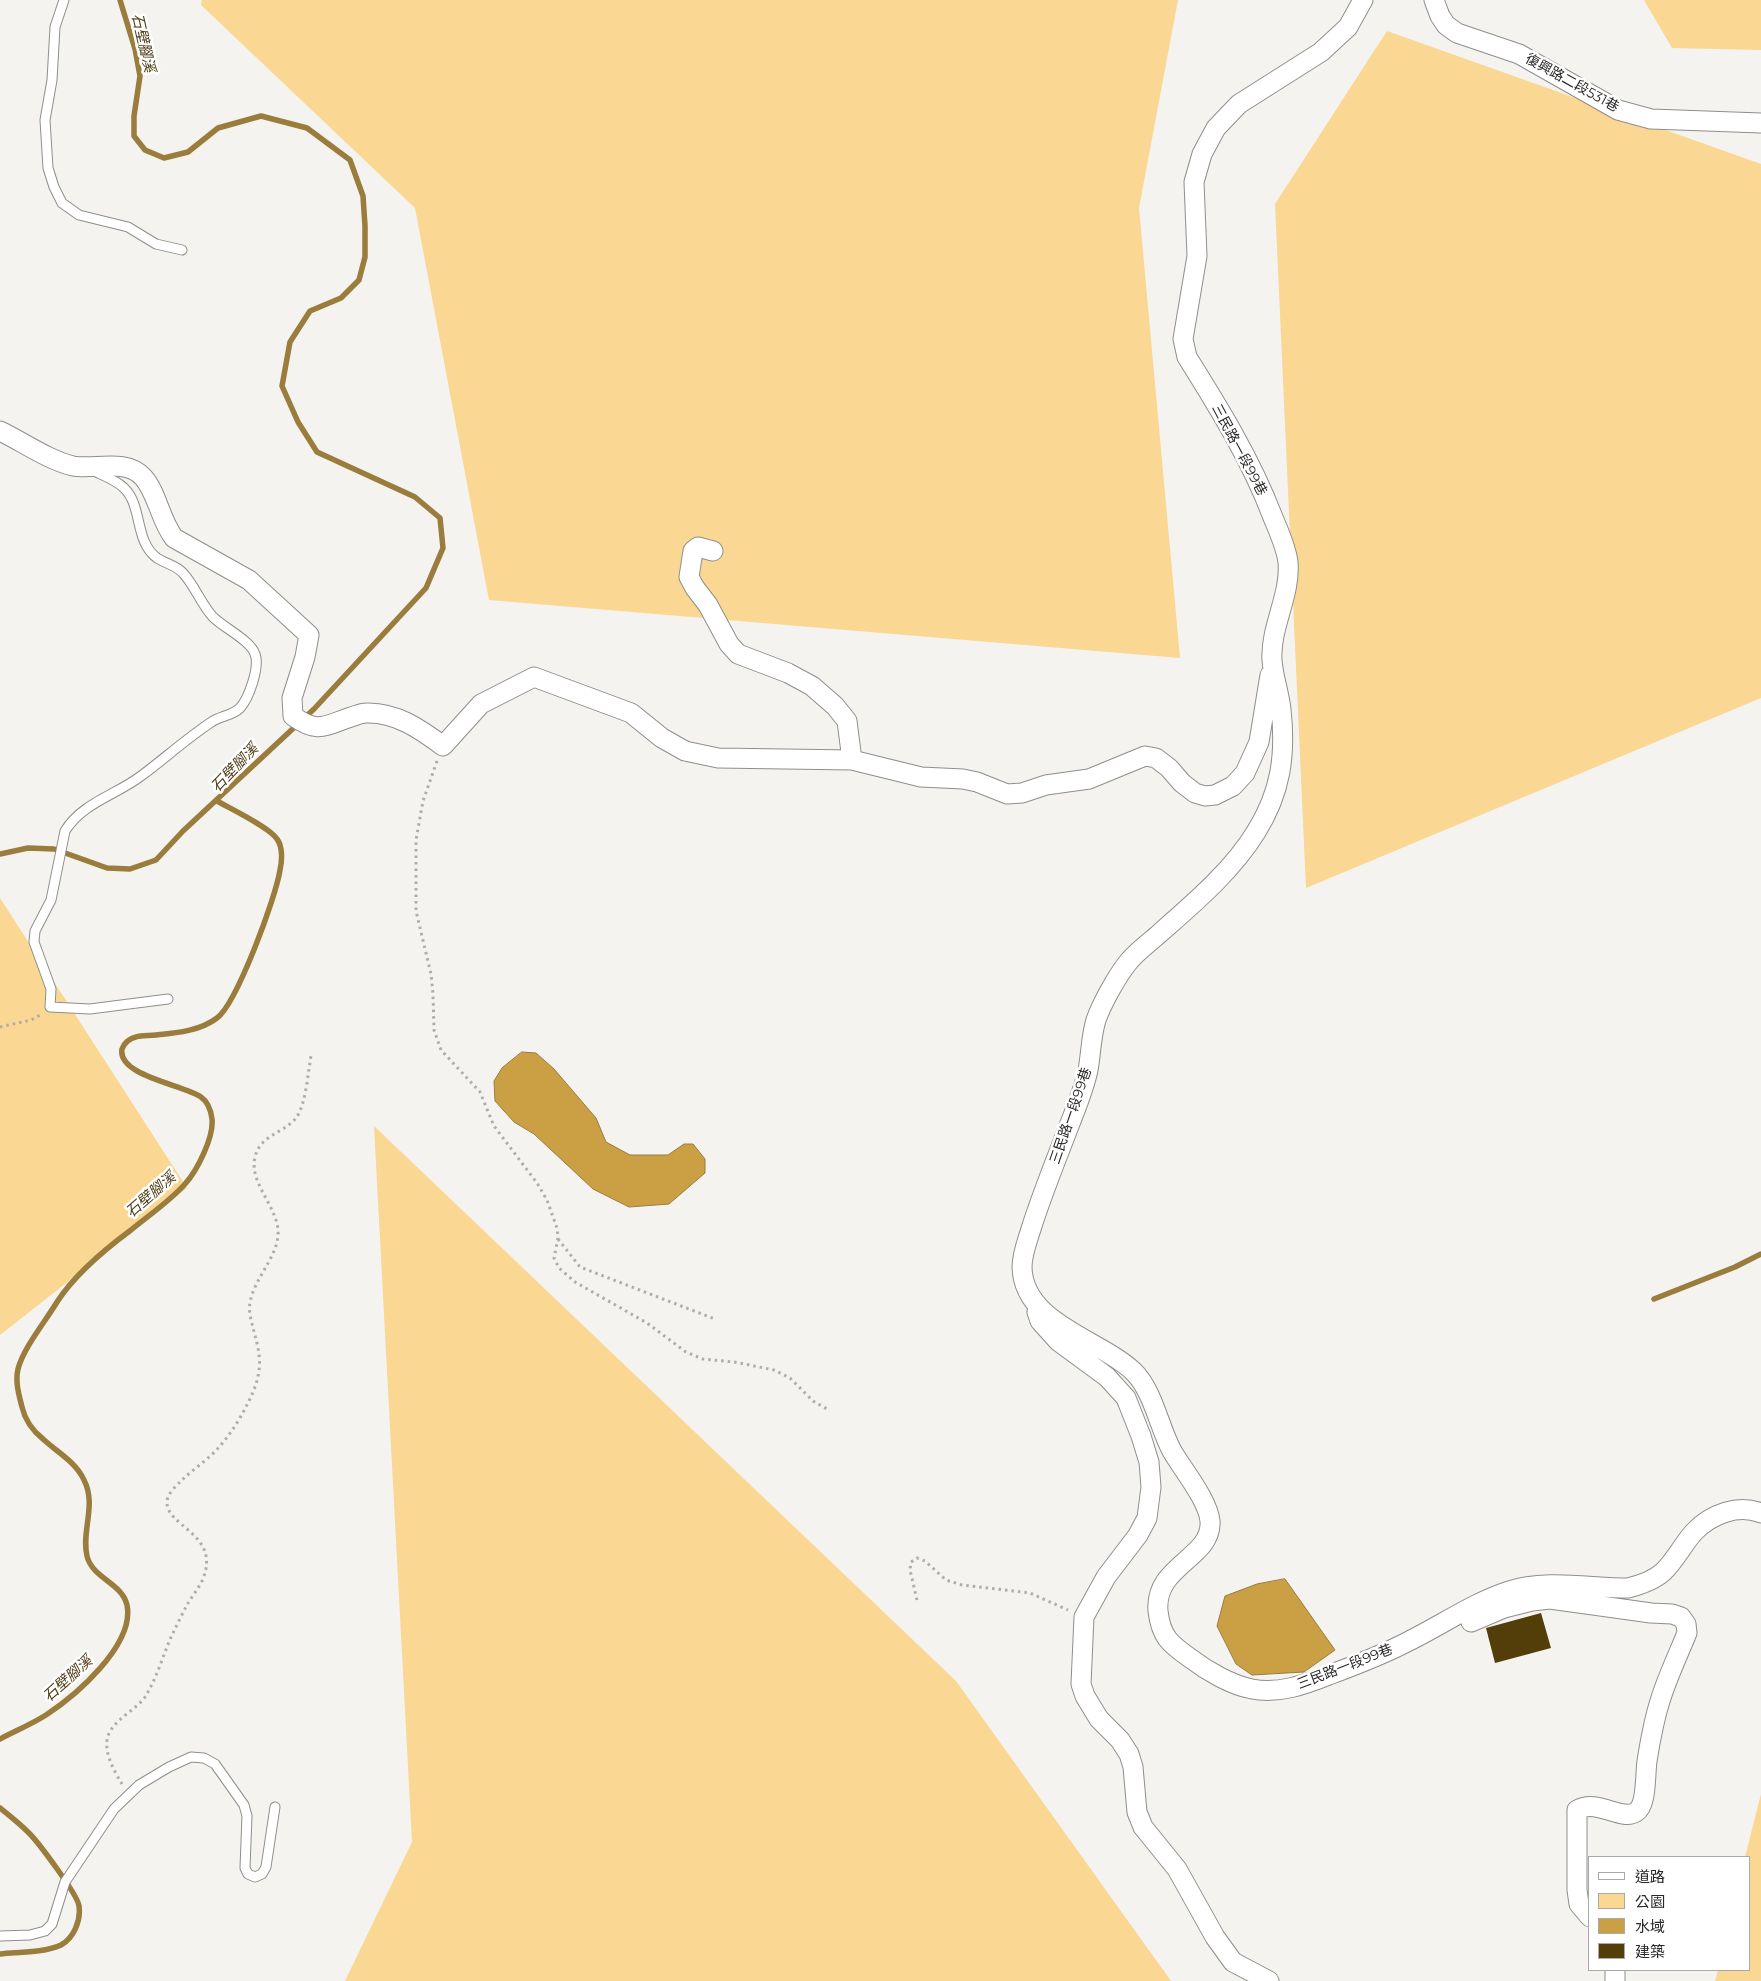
<!DOCTYPE html>
<meta charset="utf-8">
<style>
body{margin:0}
#map{position:relative;width:1761px;height:1981px;overflow:hidden;background:#f4f3f0;font-family:Montserrat,"Noto Sans TC",sans-serif}
canvas{display:block}
.legend{position:absolute;left:1588px;top:1856px;width:162px;height:115px;box-sizing:border-box;background:#fff;border:1px solid #a9a9a9;margin:0;padding:6px 9px;list-style:none;font-size:15px;color:#292827}
.legend li{display:flex;align-items:center;gap:10px;height:25px}
.legend b{width:25px;border:1px solid #a9a9a9}
</style>
<div id="map">
<canvas width="1761" height="1981"></canvas>
<ul class="legend">
<li><b style="height:6px;background:#fff"></b>道路</li>
<li><b style="height:14px;background:#fad792"></b>公園</li>
<li><b style="height:14px;background:#cba045"></b>水域</li>
<li><b style="height:14px;background:#533d08"></b>建築</li>
</ul>
</div>
<script>
const g = document.querySelector('canvas').getContext('2d');
g.lineJoin = 'round';
function paint(path, color) {
  g.fillStyle = color;
  g.fill(path, 'evenodd');
}
function stroke(path, color, width, dash) {
  g.strokeStyle = color;
  g.lineWidth = width;
  g.lineCap = dash ? 'butt' : 'round';
  g.setLineDash(dash || []);
  g.stroke(path);
}
function drawText(font, color, halo, rows, align = 'center') {
  g.font = font + ' Montserrat,"Noto Sans TC",sans-serif';
  g.lineWidth = 5;
  g.setLineDash([]);
  g.textBaseline = 'middle';
  g.strokeStyle = halo;
  g.fillStyle = color;
  for (const [text, x, y, turn = 0] of rows) {
    g.save();
    g.translate(x, y);
    g.rotate((+turn || 0) * Math.PI / 180);
    g.textAlign = isNaN(turn) ? turn : align;
    if (halo) g.strokeText(text, 0, 0);
    g.fillText(text, 0, 0);
    g.restore();
  }
}
paint(new Path2D(`
 M202 0H1178L1139 208 1180 658 489 600 415 208 201 5Z
 M1644 0H1761V50L1672 48Z
 M1387 31 1761 164V698L1306 888 1275 204Z
 M0 898 187 1188 0 1335Z
 M374 1126 956 1681 1171 1981H345L412 1842Z
 M1761 1794V1981H1715L1718 1970H1750V1857H1745Z`), '#fad792');
const water = new Path2D(`
 M522 1052 536 1053 554 1069 596 1118 606 1142 630 1155H668L684 1144H693L705 1159V1173L669 1204 629 1207 593 1189 534 1134 514 1122 495 1101 494 1081 502 1068Z
 M1285 1579 1335 1650 1304 1672 1252 1675 1236 1664 1217 1626 1225 1596 1257 1584Z`);
paint(water, '#cba045');
stroke(water, '#9a7c3c', 1);
stroke(new Path2D(`
 M0 854 28 848 54 849 107 868 130 869 156 860 183 831 314 709 426 588 443 548 440 518 415 497 317 452 298 422 282 386 290 342 310 311 341 298 359 280 365 257V226L363 196 350 160 307 128 261 116 218 128 188 152 164 158 145 150 134 136V116L140 76 135 49 120 0
 M1654 1299 1735 1267 1761 1254
 M0 1739C15 1731 32 1724 46 1715 75 1696 135 1645 127 1605 122 1583 92 1578 87 1556 81 1531 97 1505 84 1480 76 1462 57 1452 43 1439 33 1431 25 1420 22 1407 19 1395 15 1382 18 1369 24 1347 45 1322 57 1302 75 1274 104 1250 131 1230 149 1215 169 1202 185 1184 197 1171 214 1137 212 1119 211 1111 208 1102 201 1097 185 1085 117 1076 122 1049 124 1043 130 1038 136 1037 142 1035 149 1036 156 1035 176 1033 200 1031 217 1018 237 1003 276 897 280 870 282 861 283 847 277 839 269 827 231 809 217 801
 M0 1808C10 1816 20 1824 29 1833 38 1842 78 1895 79 1906 81 1920 74 1938 61 1945 43 1953 19 1952 0 1954`), '#9a7c3c', 5.5);
paint(new Path2D(`
 M1541 1613 1551 1648 1495 1663 1486 1628Z`), '#533d08');
const service = new Path2D(`
 M64 0 55 27 52 80 45 120 48 168 54 187 62 203 79 215 128 227 156 244 182 250
 M94 471C104 476 116 480 124 488 143 506 134 541 157 558 166 564 176 565 183 573 195 586 201 604 213 617 224 628 250 640 255 654 260 667 249 698 240 708 232 716 219 716 210 723 186 739 164 759 141 776 116 795 82 803 65 831L51 900 35 931 34 942 51 989 50 1007 90 1009 168 999
 M0 1936 30 1935 45 1931 52 1924 65 1882 114 1809 139 1785 169 1767 191 1757 204 1758 215 1764 244 1805 247 1816 245 1868 248 1874 255 1877 262 1874 266 1867 275 1807`);
const minor = new Path2D(`
 M1363 0 1348 27 1321 52 1239 104 1216 128 1202 154 1194 182 1197 256 1183 339 1187 357C1219 408 1251 460 1272 515 1278 530 1286 546 1288 562 1291 595 1270 627 1272 660 1273 676 1279 692 1281 709 1286 755 1281 792 1256 832 1232 871 1194 903 1160 933 1150 942 1139 950 1130 960 1118 974 1102 1003 1096 1020 1091 1036 1091 1054 1088 1070 1084 1089 1076 1108 1069 1126 1056 1160 1042 1194 1031 1229 1027 1242 1022 1254 1022 1267 1023 1323 1099 1339 1133 1371 1153 1390 1159 1427 1172 1451 1183 1470 1208 1500 1210 1521 1213 1558 1154 1565 1158 1611 1161 1637 1170 1644 1190 1658 1207 1671 1231 1685 1252 1689 1279 1694 1304 1685 1329 1675 1356 1665 1385 1654 1411 1640 1443 1624 1475 1602 1509 1591 1545 1579 1590 1588 1628 1588 1640 1585 1653 1581 1663 1572 1675 1561 1683 1544 1694 1532 1711 1514 1738 1504 1761 1513
 M1434 0 1440 16 1446 25 1457 33 1519 54 1618 110 1651 119 1761 123
 M0 431C23 442 48 460 73 466 94 470 126 458 143 477 157 492 160 520 174 538L249 580 309 635 305 657 292 698 293 716C318 734 324 726 351 717 355 716 361 713 366 713 396 712 420 729 443 746L481 704 534 677 631 713 662 738 685 751 718 758 852 760 921 777 963 779 977 782 1007 794 1022 793 1046 785 1089 779 1145 756 1156 758 1169 768 1182 783 1195 793 1205 796 1215 795 1233 786 1245 773 1259 742 1270 675
 M713 551 698 547 693 551 689 577 695 588 708 605 729 644 738 654 788 673 812 686 835 706 847 721 852 760
 M1037 1312 1040 1321 1058 1341 1107 1377 1126 1398 1141 1436 1149 1462 1151 1487 1147 1518 1138 1535 1106 1577 1084 1617 1081 1684 1085 1696 1099 1719 1120 1740 1129 1754 1133 1767 1137 1812 1143 1827 1177 1869 1215 1937 1233 1962 1269 1981
 M1471 1622 1504 1608 1532 1601 1550 1599 1651 1613 1672 1614 1681 1617 1686 1624 1687 1633C1678 1655 1667 1678 1660 1701 1654 1720 1650 1742 1647 1761 1645 1775 1647 1805 1636 1812 1621 1822 1598 1798 1577 1810V1890L1579 1904 1590 1917
 M1615 1970V1981`);
stroke(service, '#8f8e8b', 11);
stroke(minor, '#8f8e8b', 21);
stroke(new Path2D(`
 M437 761 423 801 416 840V911L431 974 433 994 434 1030 441 1050 480 1092 494 1126 537 1183 547 1200 557 1228 558 1238 554 1258 559 1268 575 1282 647 1323 686 1352 703 1359 734 1362 774 1370 790 1378 813 1401 827 1409
 M0 1027 31 1020 40 1015
 M558 1239 580 1267 715 1319
 M917 1600 910 1570 911 1562 917 1558 925 1561 946 1580 962 1585 1030 1593 1068 1610
 M122 1784C114 1771 103 1751 108 1736 114 1719 135 1711 145 1697 157 1678 163 1655 172 1635 177 1625 182 1614 187 1605 192 1596 199 1588 203 1579 221 1533 165 1527 167 1501 168 1493 176 1486 181 1481 193 1469 208 1460 219 1447 231 1434 241 1417 249 1401 262 1374 262 1359 254 1332 252 1323 248 1312 250 1303 254 1277 280 1256 278 1229 275 1204 249 1182 255 1157 260 1135 284 1133 296 1118 306 1105 308 1072 311 1056`), '#aeadab', 3, [2.5, 4]);
stroke(service, '#fff', 9);
stroke(minor, '#fff', 19);
drawText('14px', '#292827', '#fff', [
 ["復興路二段531巷",1572,83,29],
 ["三民路一段99巷",1239,450,62],
 ["三民路一段99巷",1071,1116,-71],
 ["三民路一段99巷",1345,1667,-21]
]);
drawText('italic 15px', '#4e3c16', '#fff', [
 ["石壁腳溪",143,43,77],
 ["石壁腳溪",235,768,-46],
 ["石壁腳溪",151,1195,-41],
 ["石壁腳溪",68,1679,-42]
]);
</script>
